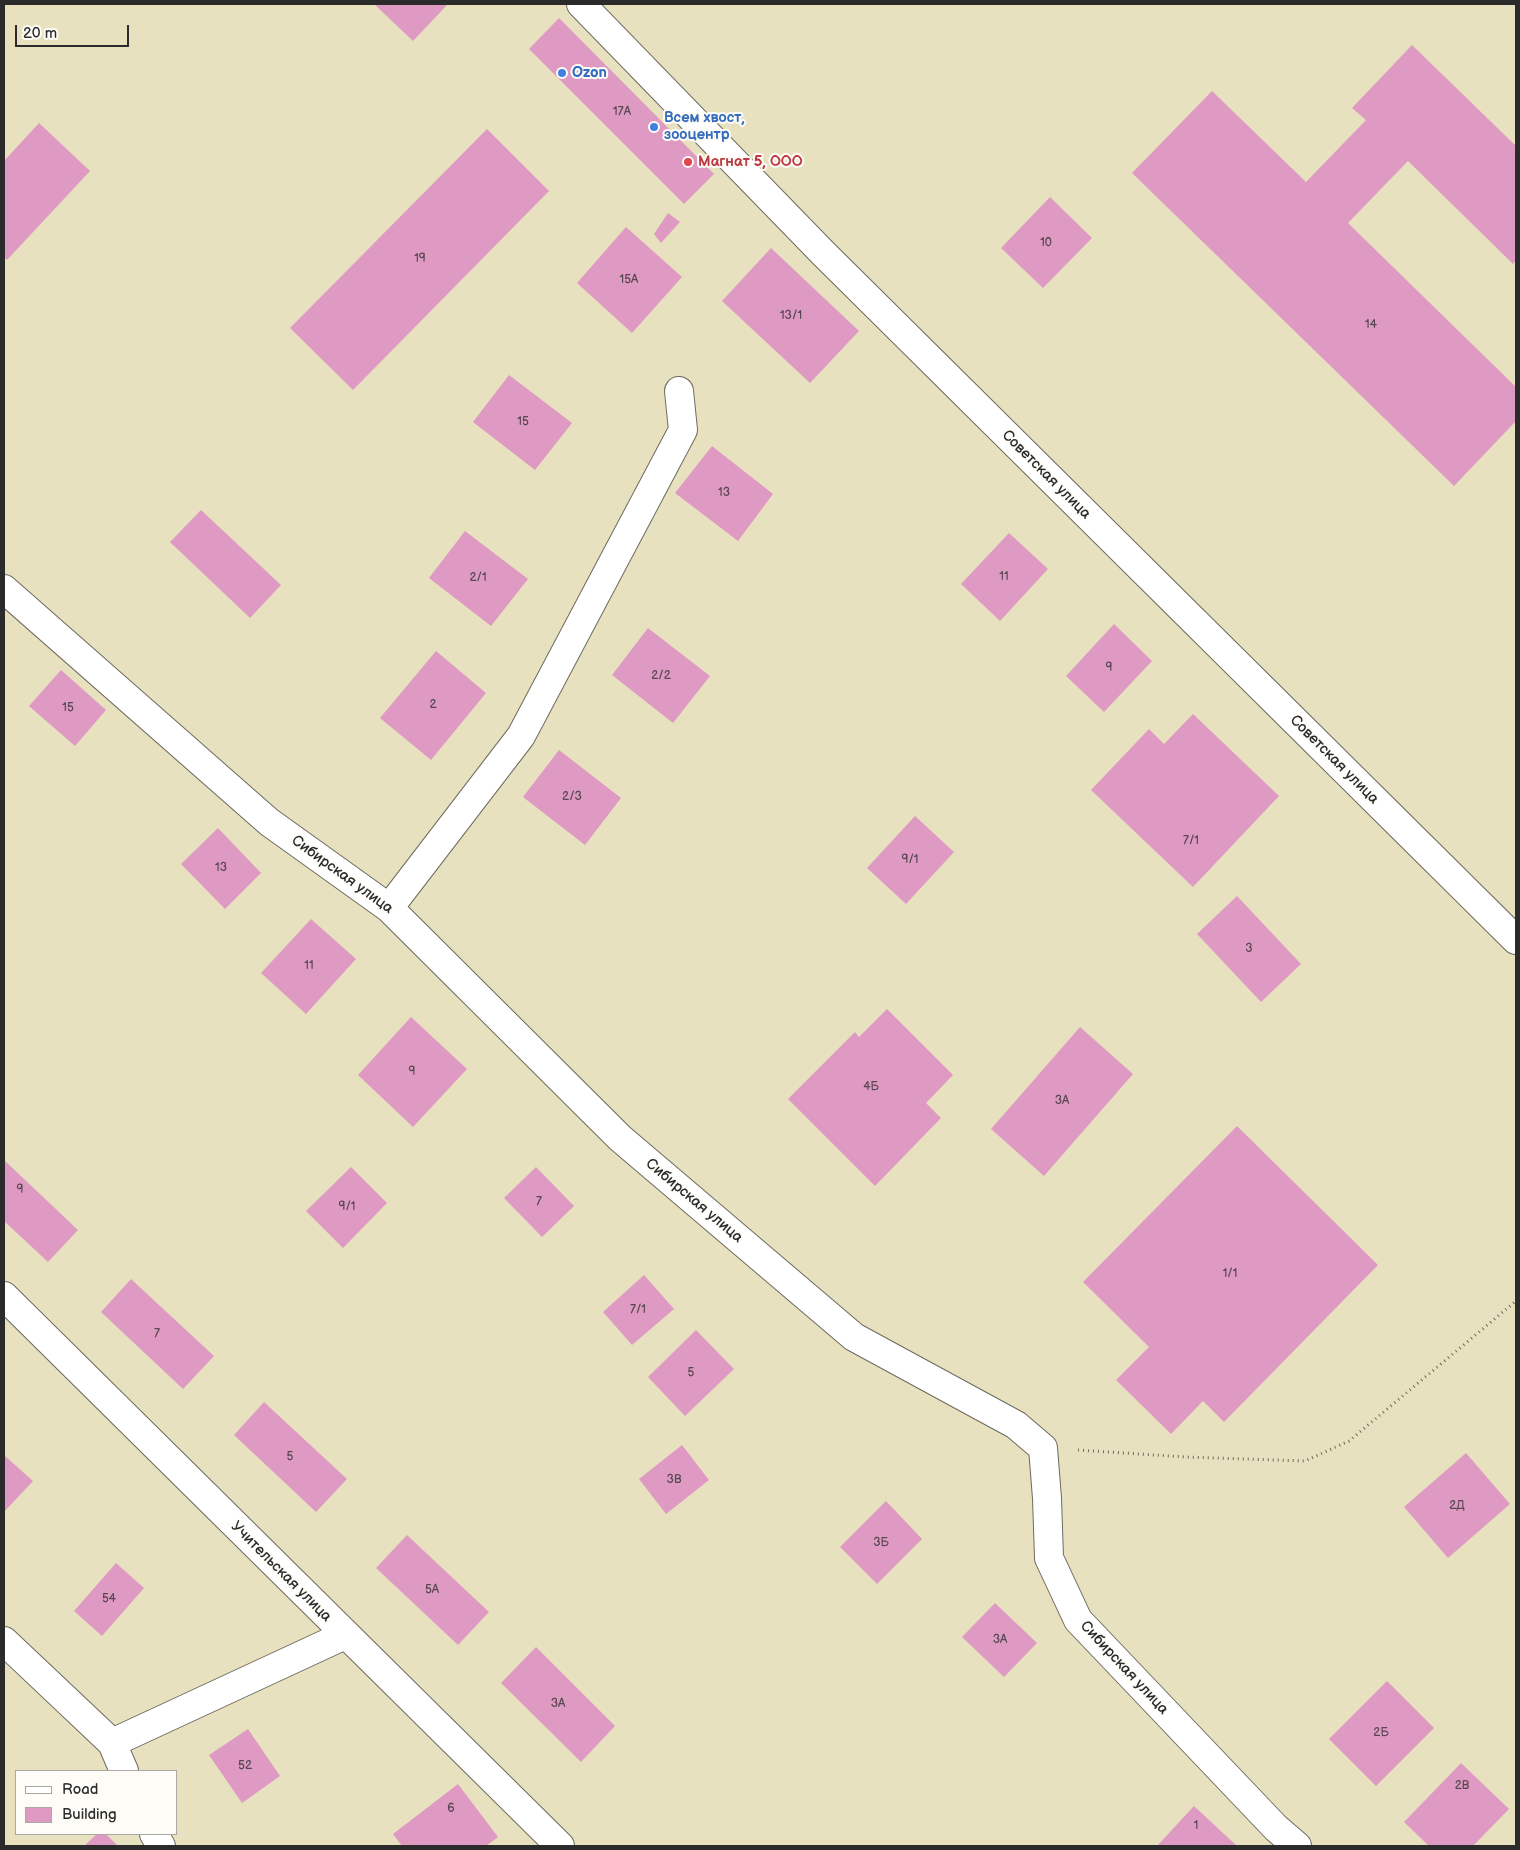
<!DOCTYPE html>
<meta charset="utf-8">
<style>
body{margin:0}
#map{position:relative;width:1520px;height:1850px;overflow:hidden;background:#e8e1bf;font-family:"Balsamiq Sans",sans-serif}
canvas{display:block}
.frame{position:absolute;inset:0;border:5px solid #2b2b2b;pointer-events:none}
.legend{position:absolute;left:15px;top:1770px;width:162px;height:65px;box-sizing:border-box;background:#fdfcf7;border:1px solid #a9a8a5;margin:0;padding:6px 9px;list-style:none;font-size:15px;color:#2b2b2b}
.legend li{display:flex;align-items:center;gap:10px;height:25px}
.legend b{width:25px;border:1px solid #a9a8a5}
.scale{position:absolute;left:15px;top:25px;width:114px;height:22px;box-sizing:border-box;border:2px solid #2b2b2b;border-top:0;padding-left:6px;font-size:15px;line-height:18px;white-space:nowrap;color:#2b2b2b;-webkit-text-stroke:4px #fdfcf7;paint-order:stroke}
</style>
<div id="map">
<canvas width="1520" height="1850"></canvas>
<div class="frame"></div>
<ul class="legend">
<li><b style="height:6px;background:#fff"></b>Road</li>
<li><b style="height:14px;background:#df9ac3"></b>Building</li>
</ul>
<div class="scale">20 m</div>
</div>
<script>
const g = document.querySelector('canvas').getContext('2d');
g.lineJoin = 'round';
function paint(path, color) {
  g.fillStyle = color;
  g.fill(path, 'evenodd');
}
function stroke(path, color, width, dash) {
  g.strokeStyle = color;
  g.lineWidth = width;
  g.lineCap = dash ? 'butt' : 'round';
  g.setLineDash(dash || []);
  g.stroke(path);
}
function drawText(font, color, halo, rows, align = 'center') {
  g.font = font + ' "Balsamiq Sans",sans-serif';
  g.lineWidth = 4;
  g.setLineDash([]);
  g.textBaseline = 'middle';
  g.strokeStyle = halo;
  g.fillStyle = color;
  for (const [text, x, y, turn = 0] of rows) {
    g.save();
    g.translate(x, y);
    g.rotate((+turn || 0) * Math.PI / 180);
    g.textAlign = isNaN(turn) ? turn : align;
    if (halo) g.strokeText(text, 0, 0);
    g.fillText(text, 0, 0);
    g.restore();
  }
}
paint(new Path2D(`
 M374 4H448L413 41Z
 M559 18 714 174 684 204 529 49Z
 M1412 45 1516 146V260L1513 264 1408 161 1348 223 1516 387V421L1454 486 1132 173 1212 91 1306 182 1366 120 1352 108Z
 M39 123 90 171 7 260 4 257V161Z
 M487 129 549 191 353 390 290 328Z
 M1050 197 1092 238 1043 288 1001 248Z
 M668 213 680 222 661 243 654 234Z
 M626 227 682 277 632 333 577 283Z
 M771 248 859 331 810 383 722 301Z
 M509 375 572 423 535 470 473 422Z
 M712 446 773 494 738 541 675 493Z
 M201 510 281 585 250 618 170 542Z
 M465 531 528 579 491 626 429 578Z
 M1009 533 1048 569 1000 621 961 584Z
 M1114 624 1152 661 1104 712 1066 676Z
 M648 628 710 676 673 723 612 675Z
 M436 651 486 693 431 760 380 718Z
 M61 670 106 710 75 746 29 706Z
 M1193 714 1279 796 1193 887 1091 790 1149 729 1164 744Z
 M559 750 621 798 585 845 523 797Z
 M915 816 954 852 906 904 867 868Z
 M218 828 261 873 225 909 181 864Z
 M1237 896 1301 964 1261 1002 1197 934Z
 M311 919 356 959 306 1014 261 973Z
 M887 1009 953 1075 926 1103 941 1118 875 1186 788 1099 855 1032 859 1037Z
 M411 1017 467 1069 413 1127 358 1075Z
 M1080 1027 1133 1074 1044 1176 991 1129Z
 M1237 1126 1378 1265 1224 1422 1203 1401 1171 1434 1116 1380 1149 1347 1083 1282Z
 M4 1160 78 1230 48 1262 4 1221Z
 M351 1167 387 1203 343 1248 306 1211Z
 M536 1167 574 1206 542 1237 504 1198Z
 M644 1275 674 1309 632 1345 603 1312Z
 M131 1279 214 1356 183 1389 101 1312Z
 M696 1330 734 1369 685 1416 648 1377Z
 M264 1402 347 1479 316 1512 234 1435Z
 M682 1445 709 1480 666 1514 639 1479Z
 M1466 1453 1510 1504 1448 1558 1404 1507Z
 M4 1455 33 1481 4 1512Z
 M886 1501 922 1539 877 1584 840 1547Z
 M407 1535 489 1612 458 1645 376 1568Z
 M116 1563 144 1588 102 1636 74 1611Z
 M995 1603 1037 1643 1004 1677 962 1637Z
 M536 1647 615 1726 581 1762 501 1683Z
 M1387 1681 1434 1728 1376 1786 1329 1739Z
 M248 1729 280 1776 242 1803 209 1755Z
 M1461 1763 1509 1809 1473 1846H1429L1404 1822Z
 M458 1784 498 1837 486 1846H402L393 1834Z
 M1194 1806 1237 1846H1157Z
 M97 1834H106L118 1846H84Z`), '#df9ac3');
const minor = new Path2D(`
 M4 589 269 822 389 908 620 1138 854 1337 1016 1425 1043 1448 1047 1498 1049 1558 1078 1620 1276 1828 1297 1846
 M389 908 521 736 683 430 679 391
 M4 1296 560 1846
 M4 1641 112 1743 124 1771
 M112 1743 345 1635
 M154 1834 161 1846`);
const major = new Path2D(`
 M581 4 823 253 1516 940`);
stroke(minor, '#6d6b5f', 30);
stroke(major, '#6d6b5f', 30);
stroke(new Path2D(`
 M1078 1450 1185 1457 1305 1461 1349 1441 1516 1301`), '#6d6b5f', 3, [1, 4]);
stroke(minor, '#fff', 28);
stroke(major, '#fff', 28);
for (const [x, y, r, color] of [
 [562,73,5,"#3f7fe0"],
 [654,127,5,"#3f7fe0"],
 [688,162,5,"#e0444e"]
]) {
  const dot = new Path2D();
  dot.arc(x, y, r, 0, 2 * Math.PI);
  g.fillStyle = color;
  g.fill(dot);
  stroke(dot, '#fdfcf7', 2);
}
drawText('12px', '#584751', null, [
 ["17А",622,112],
 ["10",1046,243],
 ["19",420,259],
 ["15А",629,280],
 ["13/1",791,316],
 ["14",1371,325],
 ["15",523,422],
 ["13",724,493],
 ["11",1004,577],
 ["2/1",478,578],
 ["9",1109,668],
 ["2/2",661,676],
 ["2",433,705],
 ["15",68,708],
 ["2/3",572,797],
 ["7/1",1191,841],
 ["9/1",910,860],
 ["13",221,868],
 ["3",1249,949],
 ["11",309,966],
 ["9",412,1072],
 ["4Б",871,1087],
 ["3А",1062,1101],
 ["9",20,1190],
 ["7",539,1202],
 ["9/1",347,1207],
 ["1/1",1230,1274],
 ["7/1",638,1310],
 ["7",157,1334],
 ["5",691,1373],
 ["5",290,1457],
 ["3В",674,1480],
 ["2Д",1457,1506],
 ["3Б",881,1543],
 ["5А",432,1590],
 ["54",109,1599],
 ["3А",1000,1640],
 ["3А",558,1704],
 ["2Б",1381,1733],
 ["52",245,1766],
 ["2В",1462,1786],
 ["6",451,1809],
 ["1",1196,1826]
]);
drawText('bold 15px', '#366cbe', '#fdfcf7', [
 ["Ozon",572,73],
 ["Всем хвост,",664,118],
 ["зооцентр",664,135]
], 'left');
drawText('bold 15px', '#be3a42', '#fdfcf7', [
 ["Магнат 5, ООО",698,162]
], 'left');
drawText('15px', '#2b2b2b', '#fdfcf7', [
 ["Советская улица",1046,475,45],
 ["Советская улица",1334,760,45],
 ["Сибирская улица",342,875,36],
 ["Сибирская улица",694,1201,40],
 ["Учительская улица",281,1572,45],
 ["Сибирская улица",1124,1668,47]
]);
</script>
